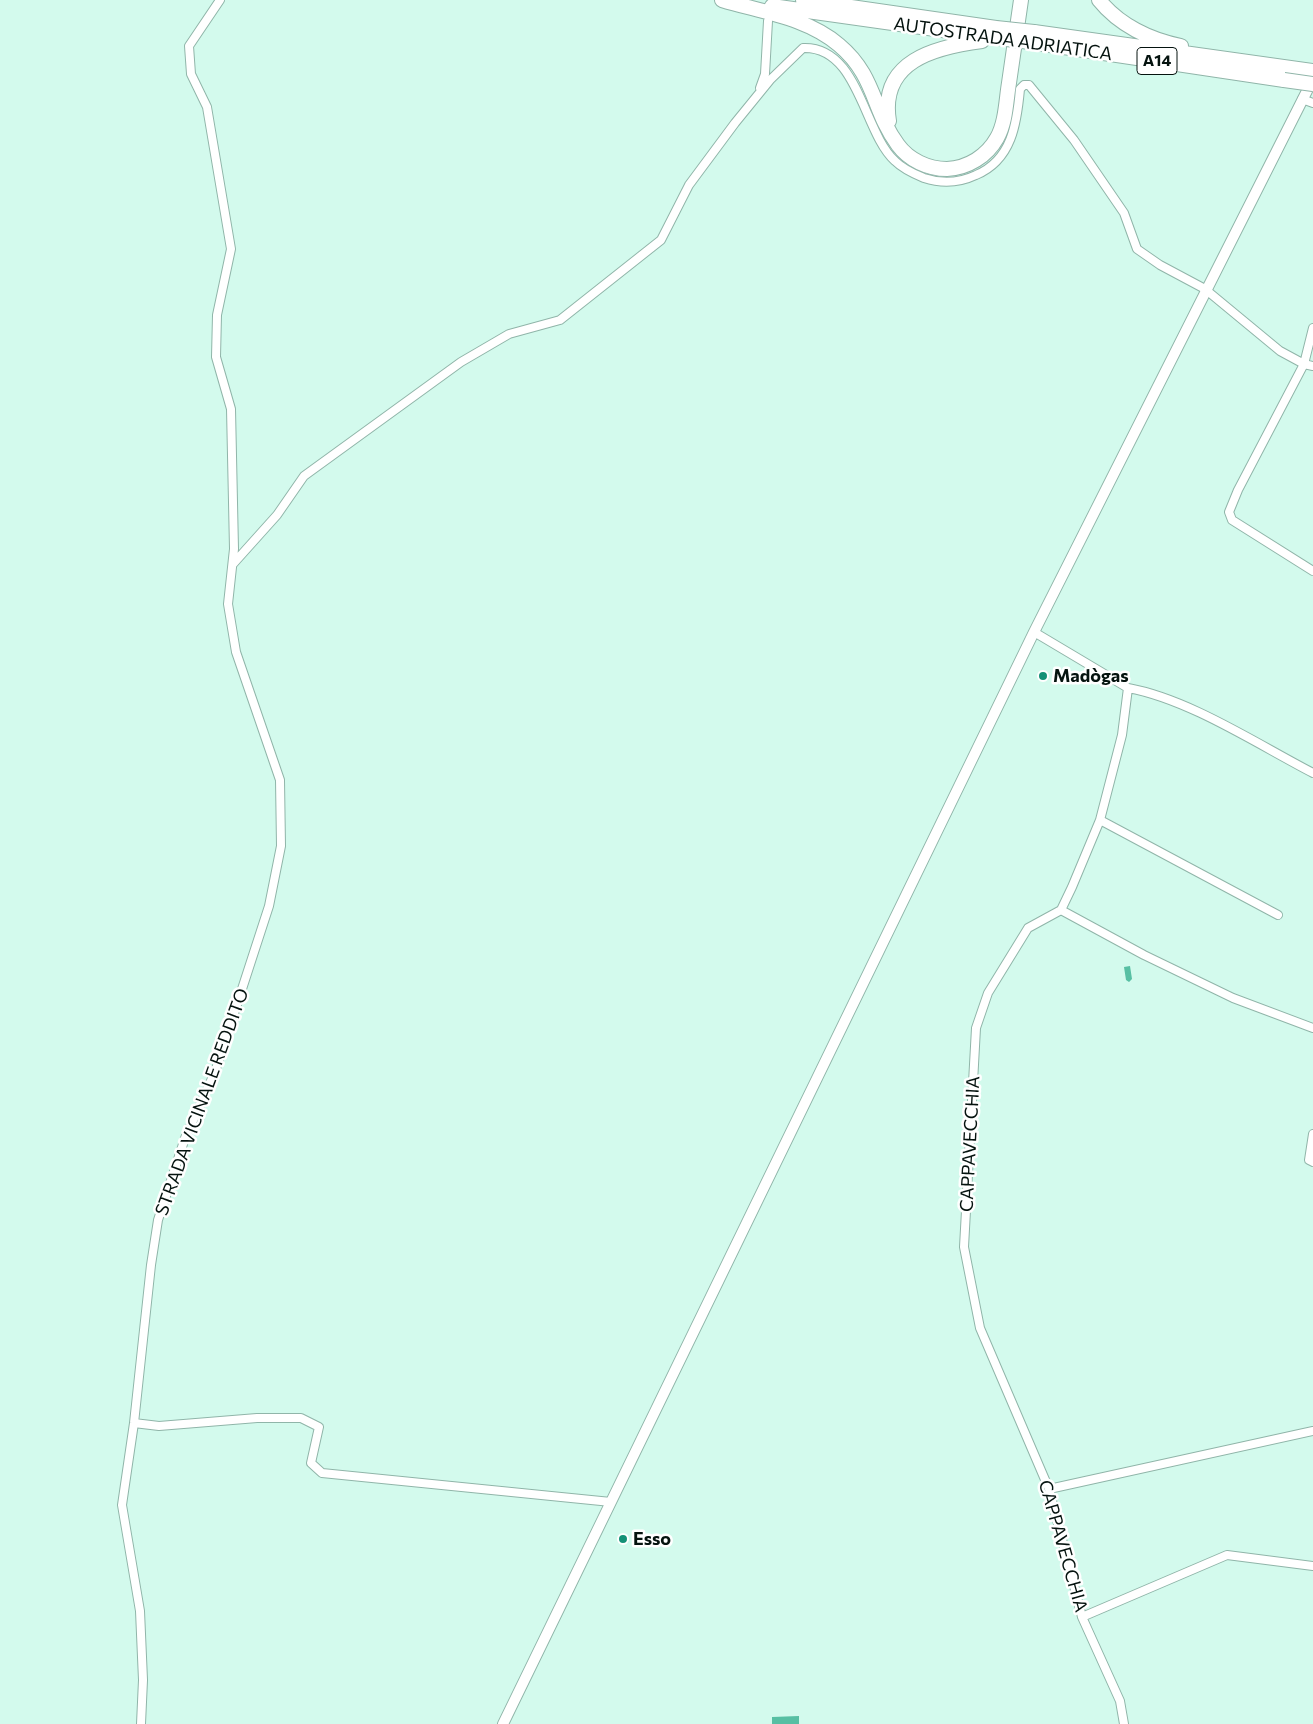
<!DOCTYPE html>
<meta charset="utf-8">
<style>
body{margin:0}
canvas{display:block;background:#d3faed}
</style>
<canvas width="1313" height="1724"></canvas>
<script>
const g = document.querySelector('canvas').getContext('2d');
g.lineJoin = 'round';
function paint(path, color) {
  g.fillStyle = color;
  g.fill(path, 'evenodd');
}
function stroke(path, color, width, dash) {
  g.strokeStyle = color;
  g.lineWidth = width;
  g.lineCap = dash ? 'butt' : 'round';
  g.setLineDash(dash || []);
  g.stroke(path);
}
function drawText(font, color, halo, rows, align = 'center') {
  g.font = font + ' Commissioner,sans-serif';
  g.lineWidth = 5;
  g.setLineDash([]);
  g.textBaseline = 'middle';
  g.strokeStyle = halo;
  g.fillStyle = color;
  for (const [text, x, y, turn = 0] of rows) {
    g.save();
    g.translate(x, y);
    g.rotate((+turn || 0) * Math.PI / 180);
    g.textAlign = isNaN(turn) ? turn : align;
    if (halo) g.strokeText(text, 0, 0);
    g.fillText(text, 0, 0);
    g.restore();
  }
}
paint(new Path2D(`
 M1130 966 1132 979 1129 982 1126 980 1124 967Z
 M799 1716V1724H772V1717Z`), '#57bfa3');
const minor = new Path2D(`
 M760 88 765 74 768 21
 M1302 99 1313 103
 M1313 366 1304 364 1238 490 1229 512 1232 520 1313 571
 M233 564 277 515 304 476 461 362 509 334 560 320 661 240 689 185 735 123 770 80 803 48C859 46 863 132 895 161 903 169 914 174 924 178 942 184 959 183 976 175 1012 160 1017 123 1020 89L1024 85H1029L1074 140 1124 213 1137 249 1160 265 1205 289 1280 351 1304 364 1313 328
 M1034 632 1128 688 1122 735 1100 820 1072 887 1061 910 1028 928 988 993 976 1028 964 1247 980 1328 1049 1489 1082 1617 1120 1701 1124 1724
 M1128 688C1189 699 1257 744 1313 773
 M1100 820 1278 915
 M1061 910 1144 955 1233 998 1313 1028
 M1313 1134 1309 1160 1313 1162
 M134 1423 159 1426 257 1418H301L319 1427 311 1463 322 1473 611 1502
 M1049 1489 1313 1431
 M1082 1617 1227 1555 1313 1566
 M141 1724 143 1680 140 1611 122 1505 134 1423 151 1265 158 1220 185 1138 215 1072 269 906 281 846 280 780 236 652 228 604 234 549 231 409 216 357 217 315 231 249 207 107 191 74 189 46 220 0`);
const secondary = new Path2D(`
 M503 1724 1034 632 1313 79`);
const motorway = new Path2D(`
 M722 0C761 12 806 17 839 45 876 76 872 110 898 145 909 160 928 169 947 169 968 168 987 156 997 138 1006 122 1006 101 1009 83 1013 55 1017 28 1021 0
 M803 0 996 28
 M1099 0C1119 25 1150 40 1181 46
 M772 6 999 38
 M1034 32 1313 71
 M1030 42 1284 80
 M889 121C879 61 935 47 982 41`);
stroke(minor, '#90b5a9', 10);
stroke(secondary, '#90b5a9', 12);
stroke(motorway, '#90b5a9', 16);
stroke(minor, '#fff', 8);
stroke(secondary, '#fff', 10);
stroke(motorway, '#fff', 14);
const motorwayBridge = new Path2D(`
 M996 28 1034 32
 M999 38 1030 42
 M1284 80 1313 84`);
stroke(motorwayBridge, '#90b5a9', 16, []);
stroke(motorwayBridge, '#fff', 14);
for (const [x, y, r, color] of [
 [1043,676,5,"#149076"],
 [623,1539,5,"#149076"]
]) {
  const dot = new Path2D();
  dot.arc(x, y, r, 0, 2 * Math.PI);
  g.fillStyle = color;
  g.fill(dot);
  stroke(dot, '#fff', 2);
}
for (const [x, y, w] of [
 [1157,61,40]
]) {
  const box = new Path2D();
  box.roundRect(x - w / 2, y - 13.5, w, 27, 4);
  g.fillStyle = '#fff';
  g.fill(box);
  stroke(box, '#05130f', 1);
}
drawText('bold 16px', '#05130f', null, [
 ["A14",1157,61]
]);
drawText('18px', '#05130f', '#fff', [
 ["AUTOSTRADA ADRIATICA",1003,39,8],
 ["STRADA VICINALE REDDITO",202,1102,-70],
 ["CAPPAVECCHIA",970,1144,-87],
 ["CAPPAVECCHIA",1063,1546,74]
]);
drawText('bold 18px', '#05130f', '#fff', [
 ["Madògas",1053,676],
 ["Esso",633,1539]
], 'left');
</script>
